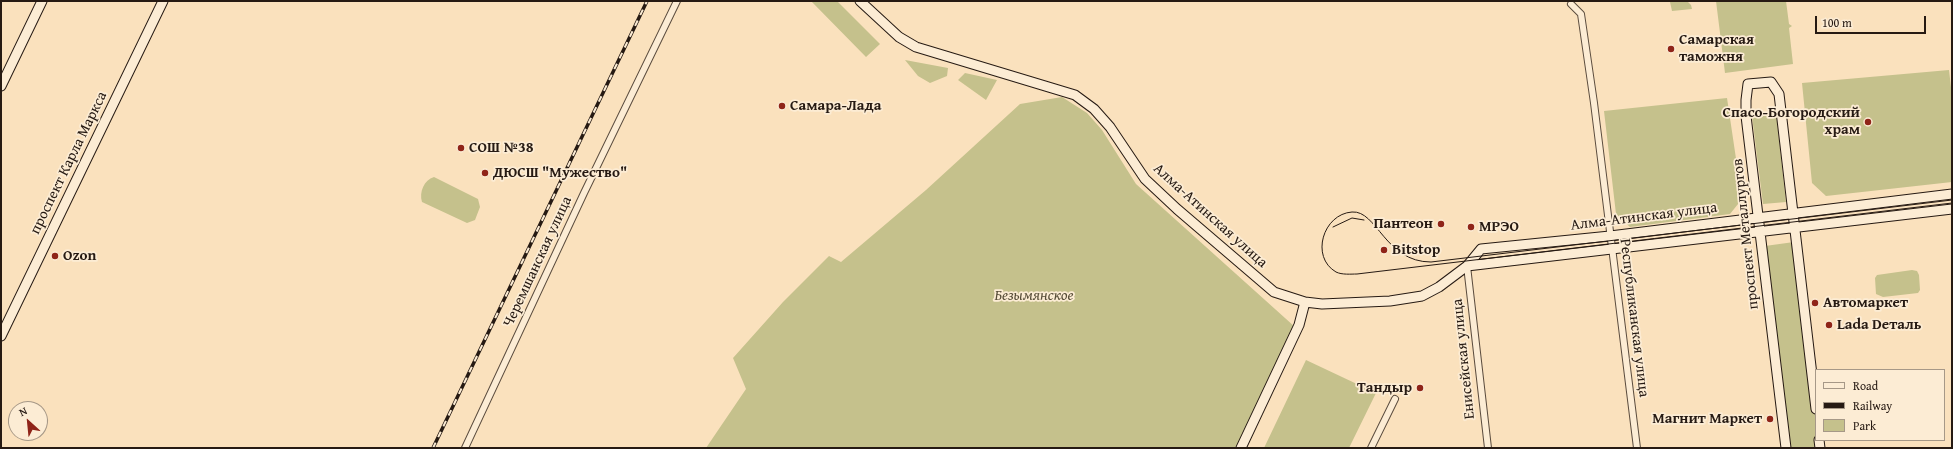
<!DOCTYPE html>
<meta charset="utf-8">
<style>
body{margin:0}
#map{position:relative;width:1953px;height:449px;overflow:hidden;background:#fae1bd;font-family:"Gentium Book Plus",serif}
canvas{display:block}
.frame{position:absolute;inset:0;border:2px solid #261a13;pointer-events:none}
.legend{position:absolute;left:1815px;top:369px;width:130px;height:72px;box-sizing:border-box;background:#fcecd4;border:1px solid #a69887;margin:0;padding:5px 7px;list-style:none;font-size:12px;color:#261a13}
.legend li{display:flex;align-items:center;gap:8px;height:20px}
.legend b{width:20px;border:1px solid #a69887}
.north{position:absolute;left:8px;top:401px;width:40px;height:40px;box-sizing:border-box;background:#fcecd4;border:1px solid #a69887;border-radius:50%;rotate:333deg;font-size:11px;font-weight:700;line-height:16px;text-align:center;color:#261a13}
.north::after{content:'';display:block;margin:auto;width:14px;height:18px;background:#8f2418;clip-path:polygon(50% 0,100% 100%,50% 72%,0 100%)}
.scale{position:absolute;left:1815px;top:16px;width:111px;height:18px;box-sizing:border-box;border:2px solid #261a13;border-top:0;padding-left:5px;font-size:12px;line-height:14px;white-space:nowrap;color:#261a13;-webkit-text-stroke:3px #fcecd4;paint-order:stroke}
</style>
<div id="map">
<canvas width="1953" height="449"></canvas>
<div class="frame"></div>
<ul class="legend">
<li><b style="height:5px;background:#fcecd4"></b>Road</li>
<li><b style="height:5px;background:#261a13"></b>Railway</li>
<li><b style="height:11px;background:#c5c18c"></b>Park</li>
</ul>
<div class="north">N</div>
<div class="scale">100 m</div>
</div>
<script>
const g = document.querySelector('canvas').getContext('2d');
g.lineJoin = 'round';
function paint(path, color) {
  g.fillStyle = color;
  g.fill(path, 'evenodd');
}
function stroke(path, color, width, dash) {
  g.strokeStyle = color;
  g.lineWidth = width;
  g.lineCap = dash ? 'butt' : 'round';
  g.setLineDash(dash || []);
  g.stroke(path);
}
function drawText(font, color, halo, rows, align = 'center') {
  g.font = font + ' "Gentium Book Plus",serif';
  g.lineWidth = 3.5;
  g.setLineDash([]);
  g.textBaseline = 'middle';
  g.strokeStyle = halo;
  g.fillStyle = color;
  for (const [text, x, y, turn = 0] of rows) {
    g.save();
    g.translate(x, y);
    g.rotate((+turn || 0) * Math.PI / 180);
    g.textAlign = isNaN(turn) ? turn : align;
    if (halo) g.strokeText(text, 0, 0);
    g.fillText(text, 0, 0);
    g.restore();
  }
}
paint(new Path2D(`
 M811 1H837L880 44 866 57Z
 M1687 1 1691 5 1692 9 1672 11 1670 2Z
 M1716 1H1786L1789 24 1792 26 1789 28 1793 64 1725 73Z
 M905 60 948 68 947 76 930 83 918 76Z
 M1949 70 1952 96V182L1826 196 1812 183 1802 83Z
 M965 73 997 80 986 100 958 80Z
 M1062 97 1087 113 1102 130 1136 184 1295 327 1237 448H706L746 389 733 358 783 302 829 256 841 262 926 190 1020 104Z
 M1727 98 1742 199 1730 214 1630 227 1616 214 1604 111Z
 M1776 113 1786 202 1763 204 1752 116Z
 M434 177 478 199 480 207 475 220 467 223 422 202C419 192 424 180 434 177Z
 M1794 242 1816 420V440L1819 448H1790L1765 246Z
 M1912 270 1917 271 1919 275 1920 290 1918 293 1883 297 1876 294 1875 278 1877 275Z
 M1306 360 1376 393 1349 448H1264Z`), '#c5c18c');
const street = new Path2D(`
 M1571 4 1581 14 1594 103 1637 448
 M1467 266 1488 448
 M465 448 584 193 677 1
 M1371 448 1395 399`);
const secondary = new Path2D(`
 M860 1 899 37 916 47 1075 95 1094 109 1110 127 1145 179 1177 209 1274 292 1305 302 1322 304 1390 301 1422 296 1439 287 1467 266 1481 249 1610 236 1952 194
 M1 86 42 1
 M1467 266 1952 209
 M1 336 163 1
 M1819 440 1820 448
 M1241 448 1299 325 1305 302
 M1786 448 1746 116V100L1748 84 1771 82 1779 94 1816 409`);
stroke(street, '#5b4c3e', 8);
stroke(secondary, '#261a13', 11);
stroke(street, '#fcecd4', 6);
stroke(secondary, '#fcecd4', 9);
stroke(new Path2D(`
 M1952 200 1431 262C1385 262 1377 210 1352 212 1323 214 1310 257 1336 272 1342 275 1351 274 1357 274L1952 203
 M1333 227 1352 218 1364 220`), '#261a13', 1);
const rail = new Path2D(`
 M433 448 647 1`);
stroke(rail, '#261a13', 3.5);
stroke(rail, '#fcecd4', 2, [6]);
for (const [x, y, r, color] of [
 [1671,49,4,"#8f2418"],
 [782,106,4,"#8f2418"],
 [1868,122,4,"#8f2418"],
 [461,148,4,"#8f2418"],
 [485,173,4,"#8f2418"],
 [1441,224,4,"#8f2418"],
 [1471,227,4,"#8f2418"],
 [1384,250,4,"#8f2418"],
 [55,256,4,"#8f2418"],
 [1815,303,4,"#8f2418"],
 [1829,325,4,"#8f2418"],
 [1420,388,4,"#8f2418"],
 [1770,419,4,"#8f2418"]
]) {
  const dot = new Path2D();
  dot.arc(x, y, r, 0, 2 * Math.PI);
  g.fillStyle = color;
  g.fill(dot);
  stroke(dot, '#fcecd4', 1.5);
}
drawText('bold 15px', '#261a13', '#fcecd4', [
 ["Самарская",1679,40],
 ["таможня",1679,57],
 ["Самара-Лада",790,106],
 ["Спасо-Богородский",1860,113,"right"],
 ["храм",1860,130,"right"],
 ["СОШ №38",469,148],
 ["ДЮСШ \"Мужество\"",493,173],
 ["Пантеон",1433,224,"right"],
 ["МРЭО",1479,227],
 ["Bitstop",1392,250],
 ["Ozon",63,256],
 ["Автомаркет",1823,303],
 ["Lada Dеталь",1837,325],
 ["Тандыр",1412,388,"right"],
 ["Магнит Маркет",1762,419,"right"]
], 'left');
drawText('15px', '#261a13', '#fcecd4', [
 ["проспект Карла Маркса",69,163,-64],
 ["Алма-Атинская улица",1210,216,42],
 ["Алма-Атинская улица",1644,217,-7],
 ["проспект Металлургов",1746,234,-96],
 ["Черемшанская улица",538,262,-65],
 ["Республиканская улица",1634,318,83],
 ["Енисейская улица",1464,359,-96]
]);
drawText('italic 15px', '#564c37', '#fcecd4', [
 ["Безымянское",1034,296]
]);
</script>
